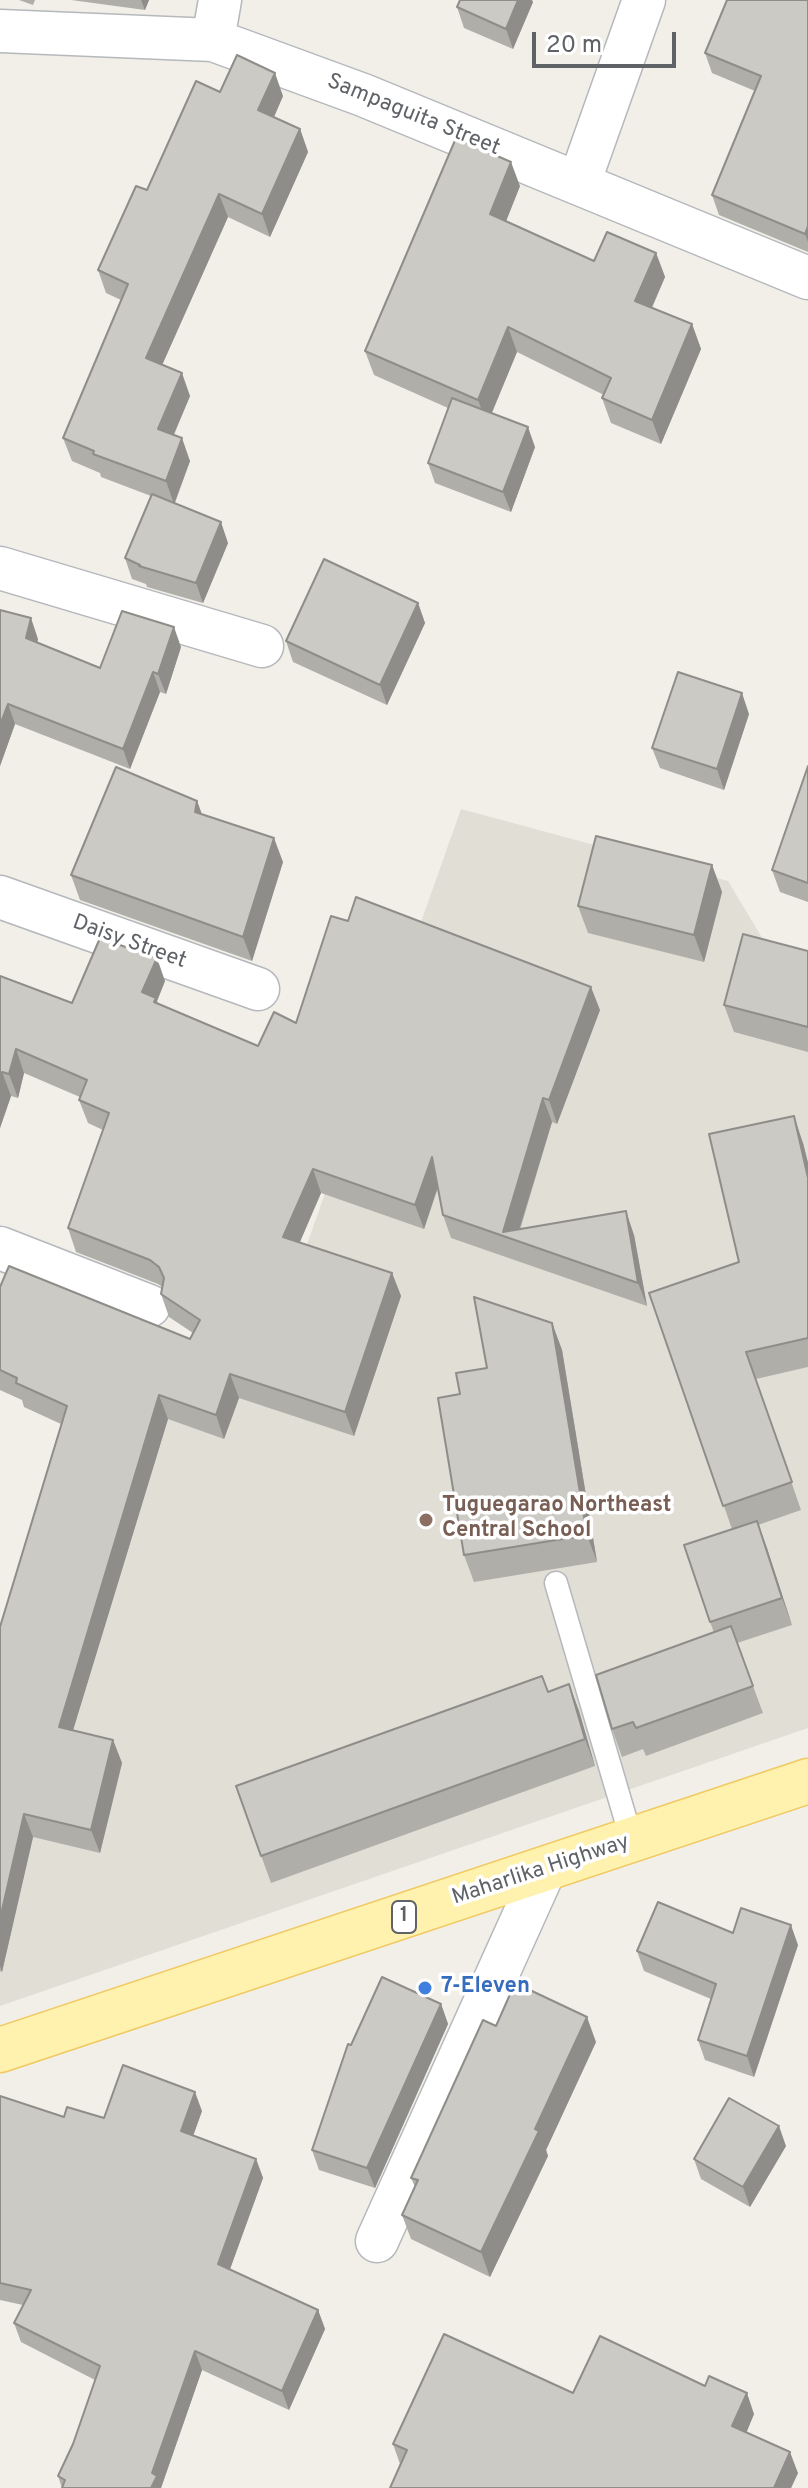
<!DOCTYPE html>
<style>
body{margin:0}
#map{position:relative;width:808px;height:2488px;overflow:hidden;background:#f1efe8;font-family:Overpass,sans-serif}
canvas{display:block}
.scale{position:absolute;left:532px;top:32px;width:144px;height:36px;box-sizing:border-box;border:4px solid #5f6368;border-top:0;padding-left:10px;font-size:24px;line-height:28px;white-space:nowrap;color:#5f6368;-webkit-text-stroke:6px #fff;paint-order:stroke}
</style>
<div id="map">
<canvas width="808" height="2488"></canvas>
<div class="scale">20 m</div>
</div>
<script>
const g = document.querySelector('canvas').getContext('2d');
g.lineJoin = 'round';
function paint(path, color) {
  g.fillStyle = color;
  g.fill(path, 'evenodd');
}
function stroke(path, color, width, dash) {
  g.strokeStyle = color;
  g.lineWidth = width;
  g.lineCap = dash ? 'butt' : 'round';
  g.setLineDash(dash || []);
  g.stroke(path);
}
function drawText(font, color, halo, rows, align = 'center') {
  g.font = font + ' Overpass,sans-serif';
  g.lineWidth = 7;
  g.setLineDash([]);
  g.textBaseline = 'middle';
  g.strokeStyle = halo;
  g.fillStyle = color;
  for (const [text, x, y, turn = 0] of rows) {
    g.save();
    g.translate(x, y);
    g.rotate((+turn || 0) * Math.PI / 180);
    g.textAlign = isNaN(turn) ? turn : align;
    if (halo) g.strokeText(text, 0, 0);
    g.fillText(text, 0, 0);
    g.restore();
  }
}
paint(new Path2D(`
 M461 809 728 881 764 941 808 957V1728L0 2006V1663L104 1326 260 1377Z`), '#e1ded6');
const lane = new Path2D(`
 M556 1583 632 1841`);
const street = new Path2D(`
 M0 31 213 40 363 95 808 278
 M213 40 220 0
 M579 183 644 0
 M0 568 262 646
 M0 897 258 989
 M0 1248 149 1306
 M377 2241 544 1871`);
const primary = new Path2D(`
 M0 2050 808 1781`);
stroke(lane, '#b5b8bc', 25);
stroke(street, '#b5b8bc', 45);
stroke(primary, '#f2c960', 47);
stroke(lane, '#fff', 22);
stroke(street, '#fff', 42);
stroke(primary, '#fff2af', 44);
paint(new Path2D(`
 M19 0H35L33 5Z
 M71 0H149L145 10Z
 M808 0V252L719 215 712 195 755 91 712 73 705 53Z
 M533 2 513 49 464 28 457 7Z
 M220 92 283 96 274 117 300 129 308 152 270 237 228 217 162 365 190 396 174 435 190 461 175 503 228 543 203 603 147 587 146 584 132 579 125 558 151 496 101 477 100 473 72 461 63 438 121 300 106 293 98 270 147 190Z
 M520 186 506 221 594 261 656 253 665 277 652 308 692 324 701 349 661 444 611 423 602 398 604 395 517 352 492 413 535 447 511 512 435 483 428 463 448 408 374 375 365 351Z
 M418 603 425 623 387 705 293 662 286 641Z
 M0 610 38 639 37 643 100 668 181 647 166 694 160 692 130 769 15 724 0 766Z
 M749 714 724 790 660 768 652 748Z
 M808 766V902L780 892 772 870Z
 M197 801 202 815 283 862 252 961 80 900 71 875Z
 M712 865 722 892 704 962 588 933 578 906Z
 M808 951V1052L734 1032 724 1005Z
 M0 976 72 1003 165 981 157 1001V1003L258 1046 296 1023 600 1010 557 1124 552 1122 520 1230 634 1235 647 1306 451 1238 443 1215 438 1188 424 1229 321 1193 300 1242 392 1273 401 1296 354 1436 239 1398 224 1439 168 1419 73 1730 113 1740 122 1763 100 1853 33 1837 2 1972 0 1971V1627L61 1424 24 1407 22 1400 0 1390V1287L190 1339 193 1333 169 1317 161 1294 162 1287 158 1284 76 1252 68 1228 103 1130 88 1123 79 1100 80 1097 24 1073 18 1098 11 1096 0 1128Z
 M803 1143 808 1163V1367L756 1379 801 1510 758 1525 792 1625 737 1643 763 1713 646 1756 643 1749 622 1757 612 1729 714 1633 684 1545 732 1529 649 1293 739 1262Z
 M552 1323 562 1350 597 1562 474 1582 464 1555 460 1394 487 1368Z
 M569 1684 579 1711 595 1766 271 1883 236 1786 548 1692Z
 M733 1933 798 1945 754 2077 705 2060 698 2040 711 1999 644 1971 637 1951Z
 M441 2004 448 2024 375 2188 319 2170 312 2150 351 2045Z
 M496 2026 596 2042 546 2150 548 2156 490 2277 411 2239 402 2215 415 2187 411 2178Z
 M0 2096 64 2117 104 2118 202 2111 193 2136 256 2159 263 2178 230 2269 318 2310 325 2329 289 2410 202 2370 161 2488H62L58 2476 73 2444 95 2380 21 2342 14 2323 23 2305 0 2300Z
 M786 2146 750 2207 701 2179 694 2159Z
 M573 2393 754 2414 746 2433 798 2473 791 2488H390L400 2464 393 2444Z`), '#afaea9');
paint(new Path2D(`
 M141 0H149L145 10Z
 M518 0H532L533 2 513 49 506 29Z
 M275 73 283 96 267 133 258 110Z
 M300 129 308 152 270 237 262 214Z
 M511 162 520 186 499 239 490 214Z
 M219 194 228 217 155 381 146 358Z
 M808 226V242L805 234Z
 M656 253 665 277 644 325 635 301Z
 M692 324 701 349 661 444 652 420Z
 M508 327 517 352 487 424 478 400Z
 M182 373 190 396 166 452 158 429Z
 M528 427 535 447 511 512 503 492Z
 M182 438 190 461 174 504 166 481Z
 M221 522 228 543 203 603 196 583Z
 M418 603 425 623 387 705 380 685Z
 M31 618 38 639 33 658 26 638Z
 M174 627 181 647 166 694 158 674Z
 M153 672 160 692 130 769 123 749Z
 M742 693 749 714 724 790 717 769Z
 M8 704 15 724 0 766V725Z
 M197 801 206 825 195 812Z
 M274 838 283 862 252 961 243 937Z
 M712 865 722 892 704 962 694 935Z
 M157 958 165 981 157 1001 164 1022 142 992Z
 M591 987 600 1010 557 1124 549 1100Z
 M16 1049 24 1073 18 1098 9 1074Z
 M2 1072 11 1096 0 1128V1079Z
 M543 1098 552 1122 516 1240 503 1232Z
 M794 1116 803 1143 808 1163V1178Z
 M432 1157 440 1180 424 1229 415 1205Z
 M313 1169 321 1193 292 1260 283 1237Z
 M626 1211 634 1235 647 1306 638 1283Z
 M392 1273 401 1296 354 1436 345 1412Z
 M552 1323 562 1350 597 1562 587 1535Z
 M230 1374 239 1398 224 1439 216 1415Z
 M159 1395 168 1419 67 1750 59 1727Z
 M757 1521 767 1548 792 1625 782 1598Z
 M569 1684 579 1711 595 1766 585 1739Z
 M113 1740 122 1763 100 1853 91 1830Z
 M24 1814 33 1837 2 1972 0 1966V1919Z
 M791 1925 798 1945 754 2077 747 2056Z
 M441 2004 448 2024 375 2188 367 2168Z
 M587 2017 596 2042 546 2150 548 2156 490 2277 481 2252 535 2129Z
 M195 2092 202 2111 188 2150 181 2131Z
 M779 2126 786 2146 750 2207 743 2187Z
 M256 2159 263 2178 225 2283 218 2264Z
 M318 2310 325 2329 289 2410 282 2391Z
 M195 2351 202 2370 161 2488H151L152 2473Z
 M747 2393 754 2414 740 2448 732 2426Z
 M790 2452 798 2473 791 2488H774Z`), '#8f8d8a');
const building = new Path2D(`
 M460 0H518L506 29 457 7Z
 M727 0H808V226L805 234 712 195 761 76 705 53Z
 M237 55 275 73 258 110 300 129 262 214 219 194 146 358 182 373 158 429 182 438 166 481 93 454 94 451 63 438 128 284 98 270 136 186 147 190 196 81 220 92Z
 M456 138 511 162 490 214 594 261 607 232 656 253 635 301 692 324 652 420 602 398 611 378 508 327 478 400 365 351Z
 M452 398 528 427 503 492 428 463Z
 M152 494 221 522 196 583 139 566 140 565 125 558Z
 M324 559 418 603 380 685 286 641Z
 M0 610 31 618 26 638 100 668 122 611 174 627 158 674 153 672 123 749 8 704 0 725Z
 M678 672 742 693 717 769 652 748Z
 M808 766V883L772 870Z
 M116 767 197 801 195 812 274 838 243 937 71 875Z
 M596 836 712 865 694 935 578 906Z
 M356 897 591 987 549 1100 543 1098 503 1232 626 1211 638 1283 443 1215 432 1157 415 1205 313 1169 283 1237 392 1273 345 1412 230 1374 216 1415 159 1395 59 1727 113 1740 91 1830 24 1814 0 1919V1627L67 1406 16 1383 17 1378 0 1370V1287L9 1266 190 1339 200 1320 161 1294 164 1278 159 1267 150 1260 68 1228 109 1113 79 1100 87 1080 16 1049 9 1074 2 1072 0 1079V976L72 1003 100 938 157 958 142 992 156 998 154 1002 258 1046 274 1012 296 1023 331 916 348 921Z
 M743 934 808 951V1027L724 1005Z
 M794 1116 808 1178V1338L746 1352 792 1482 723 1506 649 1293 739 1262 709 1134Z
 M474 1297 552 1323 587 1535 464 1555 438 1398 460 1394 456 1373 487 1368Z
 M757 1521 782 1598 710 1622 684 1545Z
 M731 1626 753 1686 636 1728 633 1722 612 1729 596 1675Z
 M542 1676 548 1692 569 1684 585 1739 261 1856 236 1786Z
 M658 1902 733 1933 741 1908 791 1925 747 2056 698 2040 716 1984 637 1951Z
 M382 1977 441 2004 367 2168 312 2150 348 2044 351 2045Z
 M515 1983 587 2017 535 2129 539 2131 481 2252 402 2215 418 2180 411 2178 483 2020 496 2026Z
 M123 2065 195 2092 181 2131 256 2159 218 2264 318 2310 282 2391 195 2351 152 2473 157 2476 151 2488H62L65 2480 58 2476 73 2444 100 2366 14 2323 31 2290 0 2283V2096L64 2117 67 2107 104 2118Z
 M729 2098 779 2126 743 2187 694 2159Z
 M444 2334 573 2393 600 2336 705 2386 709 2376 747 2393 732 2426 790 2452 774 2488H390L407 2450 393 2444Z`);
paint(building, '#cccac5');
stroke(building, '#8f8d8a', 2);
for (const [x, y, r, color] of [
 [426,1520,8,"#8d6e63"],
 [425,1988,8,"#3f7fe0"]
]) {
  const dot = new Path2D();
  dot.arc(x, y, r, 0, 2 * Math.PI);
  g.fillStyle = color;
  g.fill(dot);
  stroke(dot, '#fff', 3);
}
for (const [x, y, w] of [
 [404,1917,24]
]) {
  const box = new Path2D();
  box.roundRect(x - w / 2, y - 16, w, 32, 6);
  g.fillStyle = '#fff';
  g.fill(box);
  stroke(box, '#5f6368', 2);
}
drawText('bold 20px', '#5f6368', null, [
 ["1",404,1917]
]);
drawText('22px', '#5f6368', '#fff', [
 ["Sampaguita Street",413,116,22],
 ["Daisy Street",129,943,20],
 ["Maharlika Highway",541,1871,-18]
]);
drawText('bold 22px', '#785e54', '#fff', [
 ["Tuguegarao Northeast",442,1507],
 ["Central School",442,1532]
], 'left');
drawText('bold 22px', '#366cbe', '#fff', [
 ["7-Eleven",441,1988]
], 'left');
</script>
